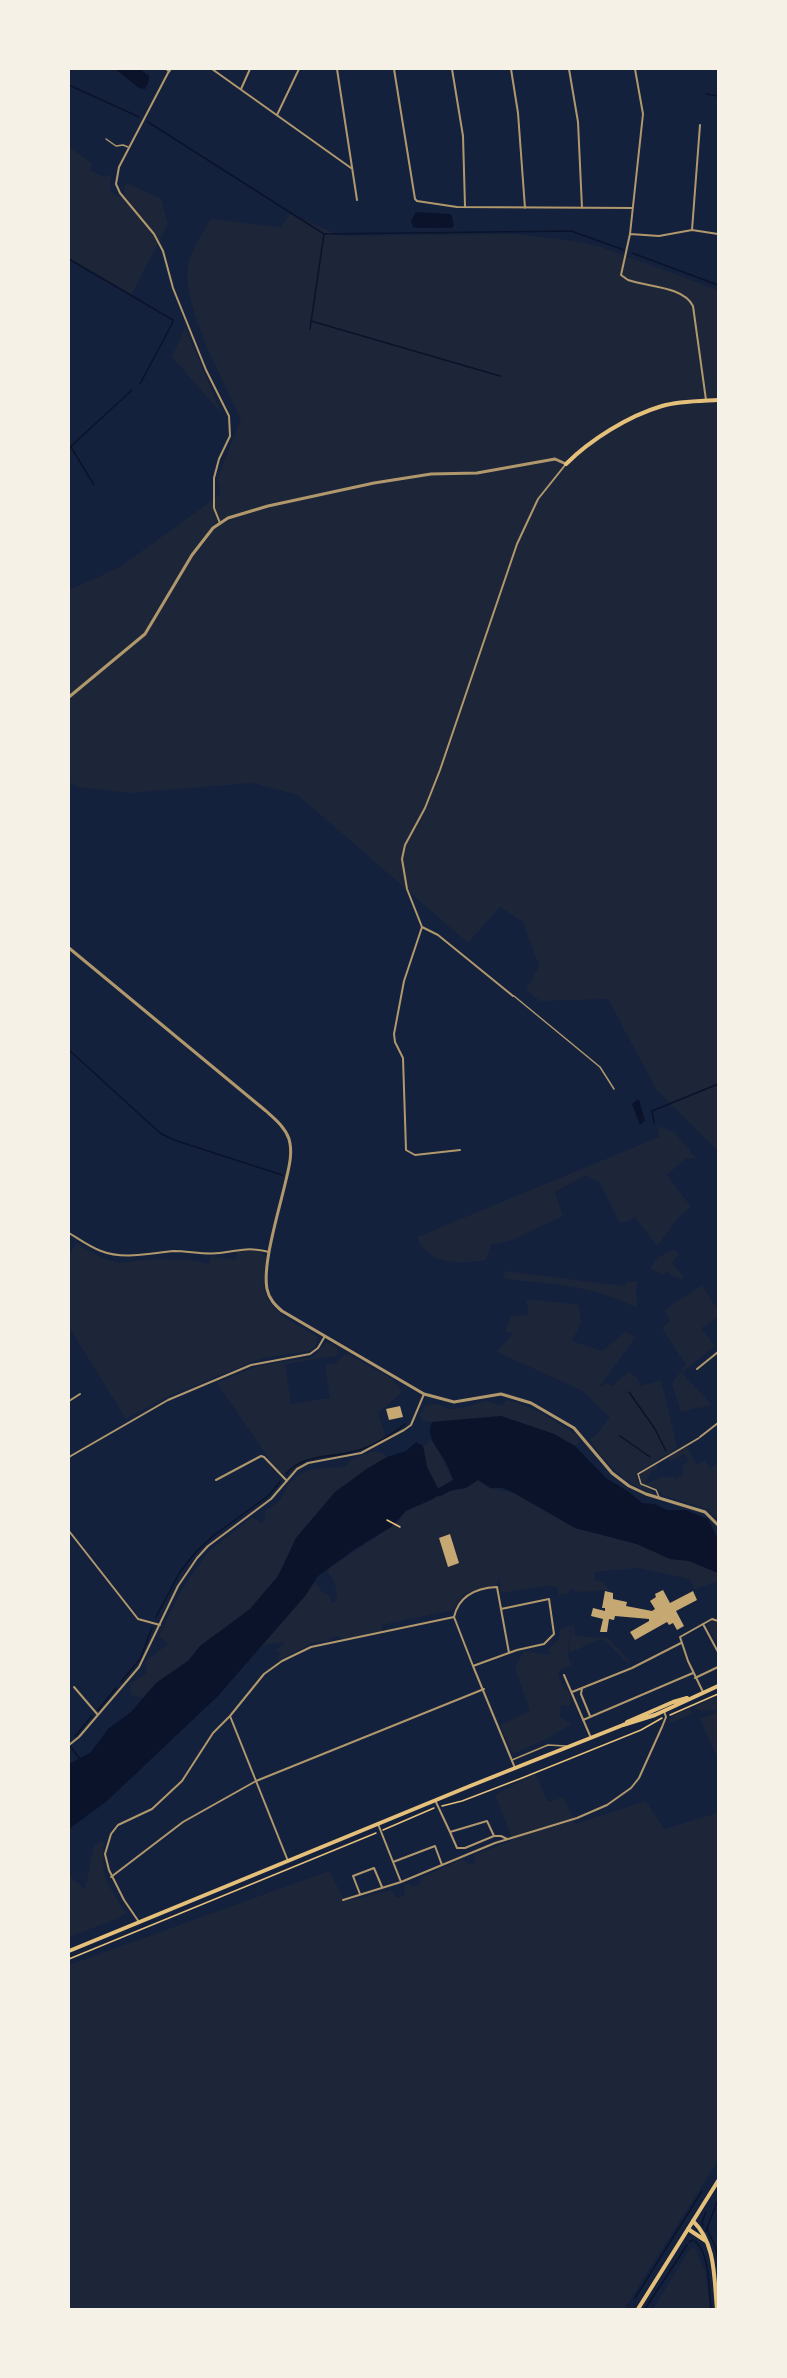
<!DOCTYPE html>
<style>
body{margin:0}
#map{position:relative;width:787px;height:2378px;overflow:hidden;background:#14213d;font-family:"Public Sans",sans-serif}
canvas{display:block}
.frame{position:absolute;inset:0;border:70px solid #f6f1e7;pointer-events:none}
</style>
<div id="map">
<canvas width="787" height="2378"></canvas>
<div class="frame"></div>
</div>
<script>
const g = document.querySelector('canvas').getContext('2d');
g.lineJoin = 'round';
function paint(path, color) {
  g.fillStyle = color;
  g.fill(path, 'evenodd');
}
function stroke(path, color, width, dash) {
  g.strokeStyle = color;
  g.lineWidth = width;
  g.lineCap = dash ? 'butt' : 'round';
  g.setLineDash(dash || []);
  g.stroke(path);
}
paint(new Path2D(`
 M69 147 92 163 91 171 105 177 111 174 110 191 119 197 125 195 124 186 127 183 161 199 168 224 131 295 69 259Z
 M290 214 341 236 515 234 580 242 601 247 718 290V1151L656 1089 608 999 540 1001 526 990 539 966 523 922 500 907 468 943 298 795 252 783 129 793 78 787 69 782V590L120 567 221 494 217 480 241 419C223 379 182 307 188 265 191 250 203 232 211 219L281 227Z
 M185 327 222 414 172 357Z
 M657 1126 674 1132 696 1158 685 1159 667 1175 691 1207 679 1217 657 1246 634 1216 631 1220 620 1223 600 1183 586 1175 555 1192 563 1216 512 1240 491 1245 486 1260C461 1264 428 1266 417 1237L659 1137Z
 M76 1243 102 1258 120 1263 153 1259 190 1260 209 1264 211 1256 236 1260 237 1252C244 1250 258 1249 264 1255 268 1260 264 1268 264 1274 259 1309 292 1322 318 1337L316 1345 310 1351 262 1358 242 1366 162 1399 126 1419 69 1327V1257Z
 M674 1249 679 1254 672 1263 684 1277 681 1280 676 1276 673 1277 667 1272 663 1275 650 1268 659 1257Z
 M505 1271 624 1286 627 1282 638 1281 636 1287 637 1308C590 1285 554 1284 503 1279Z
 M702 1285 718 1310V1317L701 1328 715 1346 682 1373 712 1405 681 1412 672 1383 686 1365 662 1328 670 1321 664 1310Z
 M526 1299 579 1305 581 1322 572 1341 602 1351 626 1331 635 1338 598 1388 607 1383 611 1386 629 1372 637 1378 641 1386 660 1380 665 1395 677 1448 638 1472 636 1476C638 1489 651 1486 656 1495 625 1485 608 1465 589 1440L596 1435 610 1418 583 1391 497 1352 513 1333 505 1332 510 1316 529 1315Z
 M327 1342 338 1348 336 1356 285 1364 291 1404 330 1398 325 1365 335 1364 344 1355 348 1354 392 1379 401 1390 399 1395 378 1413 386 1437 361 1450 304 1462 285 1476 276 1469 217 1383 257 1366 313 1357Z
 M507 1400C533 1406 556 1422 578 1436L579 1442 575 1446 554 1434 501 1416 432 1422 424 1421 419 1416 425 1406 436 1404 450 1409 461 1408 487 1401 502 1406Z
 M432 1440C441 1454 449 1478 460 1488H466L478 1480 490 1488 514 1493 575 1528 637 1544 670 1559 689 1561 718 1573V1581L695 1589 690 1579 638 1568 594 1572 595 1581H601L608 1587V1590L580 1592 569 1589V1593L559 1595 557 1587 545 1586 501 1593 499 1577 495 1587 463 1594 453 1610 382 1625V1632L343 1639 337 1636 329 1639 330 1641 314 1642 283 1658 276 1659 282 1653 275 1651 286 1642 266 1644 258 1649 305 1596 315 1582 322 1592 329 1595 332 1603 337 1601 335 1584 327 1570 398 1522 406 1511 440 1490 427 1467 423 1446Z
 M687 1447 697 1465 705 1460 710 1468 718 1463V1520L707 1509 664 1496 658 1489 641 1483 640 1474 656 1465 658 1468 651 1472 645 1484 665 1476 669 1478 673 1476 676 1479 683 1475V1465L689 1462 685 1454 670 1461 667 1457Z
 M373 1451 382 1453 387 1457 335 1492 296 1538 278 1576 250 1609 200 1646 188 1661 164 1677 144 1698 131 1695 130 1684 147 1673 145 1664 148 1659 168 1644 159 1636 181 1591 207 1553 252 1517 261 1523 265 1521V1511C274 1505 285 1499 286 1486 306 1466 319 1468 345 1467L352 1459Z
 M712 1621 718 1624V1645L707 1626Z
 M574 1624 575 1636 608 1638 631 1663 628 1664 605 1640 601 1639 569 1653 572 1625Z
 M571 1625 568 1655 571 1665 561 1670 558 1674 563 1687C571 1692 571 1697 570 1706L561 1705 560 1716 571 1724 548 1738 513 1754 500 1725 530 1711 515 1668 524 1651 551 1655 548 1649 559 1639 560 1630Z
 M718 1695V1710L703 1711 693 1708Z
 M690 1708 692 1714 667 1724 672 1715Z
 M718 1712V1759L700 1719Z
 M535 1773 548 1802 564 1797 575 1824 646 1801 664 1829 718 1813V2160L624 2309H69V1965L329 1871 345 1901 392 1890 396 1898 405 1895 404 1885 409 1883 412 1887 420 1884V1878L463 1859 468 1865 475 1862 474 1855 513 1840 495 1795Z
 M104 1841C100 1877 107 1883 126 1913L116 1919 69 1937V1875L85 1889 94 1845Z
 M695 2248 705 2271 710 2309H653L690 2249Z`), '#1d2539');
paint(new Path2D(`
 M115 69H140L149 76V81L145 89 139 88Z
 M416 212 451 214 454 225 452 228H417L413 227 411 221Z
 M637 1100H639L645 1121 640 1125 632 1104Z
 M501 1416 554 1434 575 1446 606 1478 629 1492 642 1503 654 1504 667 1510H686L708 1519 718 1539V1573L689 1561 670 1559 637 1544 575 1528 514 1493 503 1488H490L478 1480 466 1488 448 1491 446 1486 454 1482C451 1474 448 1466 444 1459 437 1447 425 1436 432 1422Z
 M416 1442 423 1446 427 1467 440 1493 433 1499 406 1511 391 1527 355 1549 318 1576 305 1596 218 1696 107 1801 69 1829V1764L91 1752 108 1729 131 1712 156 1683 188 1661 200 1646 250 1609 278 1576 296 1538 335 1492 368 1468 387 1457 406 1451Z`), '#0b132b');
stroke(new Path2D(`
 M69 85 139 117
 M706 94 718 96
 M148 122 324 234 571 231 624 250
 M632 253 718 285
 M69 259 173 320 172 324 140 384
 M311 321 500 376
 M310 329 324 234
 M71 447 94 485
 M69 448 132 390
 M69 1050 160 1133 174 1140 282 1175
 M654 1123 652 1111 718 1084
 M629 1392 655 1429 666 1451
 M620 1436 650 1457
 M286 1474C303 1454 329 1458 351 1452 370 1448 390 1436 405 1424
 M156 1617 180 1572 195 1553 213 1536 268 1496 280 1482
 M121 1682 140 1659 152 1628
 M98 1710 116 1688
 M75 1736 92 1716
 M71 1747 79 1758
 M703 2226 702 2222 706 2212
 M707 2229 715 2246 718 2259
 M706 2231 717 2202
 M695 2241C710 2253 709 2290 711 2309
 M689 2242 693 2240
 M635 2298 702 2191
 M645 2309 687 2245`), '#0b132b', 1.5);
stroke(new Path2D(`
 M429 1493 440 1492 456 1483`), '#0b132b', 8);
paint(new Path2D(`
 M400 1406 403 1417 389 1420 386 1409Z
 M450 1534 459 1563 448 1567 439 1538Z
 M663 1590 670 1603 693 1591 697 1600 676 1611 684 1626 677 1630 673 1623 669 1625 667 1622 635 1640 630 1632 649 1621V1619L615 1616 614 1620 609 1619 607 1632H600L603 1619 591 1616 593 1608 605 1611V1608H602L605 1591 613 1593V1599L627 1602 626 1606 652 1611 655 1609 650 1601 656 1597 655 1594Z`), '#c6a872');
stroke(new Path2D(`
 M387 1520 400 1527
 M670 1715 718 1694
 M442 1806 462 1801 522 1778 641 1730 662 1718
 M383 1830 434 1808
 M69 1959 376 1833`), '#e5c07b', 1.5);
stroke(new Path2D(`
 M106 139 116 146 123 145 128 147
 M514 996 600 1067 614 1089
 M659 1497 656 1490 641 1484 638 1474 699 1438
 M512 1760 548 1745 566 1746`), '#b1986c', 1.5);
stroke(new Path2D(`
 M166 69 169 71 119 167 116 184 120 193 154 234 163 251 173 288 206 370 229 416 230 436 219 459 214 478V508L220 523
 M212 69 351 168
 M337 69 357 200
 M394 69 415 199 417 201 457 207 633 208
 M452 69 463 136 465 206
 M511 69 518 113 525 208
 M569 69 578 122 582 208
 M635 69 643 114 630 234 621 275 628 280C647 287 683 286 693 306L706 400
 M241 89 250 69
 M277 115 299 69
 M692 230 700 125
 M630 234 659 236 692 230 718 234
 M422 927 438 935 513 996
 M460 1150 415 1155 406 1150 403 1058 395 1042 394 1034 404 981 422 927 407 889 402 859 405 845 425 808 440 770 517 544 538 499 566 464
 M69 1233C79 1239 90 1247 101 1251 124 1260 150 1253 174 1251 189 1251 204 1255 220 1253 241 1251 245 1246 269 1252
 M697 1369 718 1352
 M69 1401 80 1394
 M700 1437 718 1423
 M69 1457 168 1400 251 1365 310 1354 318 1348 325 1336
 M216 1480 261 1456 264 1457 287 1481
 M69 1531 138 1619 160 1625
 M497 1587 501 1609 549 1599 554 1634 544 1644 517 1650 473 1666 454 1617C459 1595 476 1588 497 1587Z
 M501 1609 509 1653
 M703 1624 718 1652
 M473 1666 515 1768
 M564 1675 591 1738
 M695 1678 718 1667
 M74 1687 98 1715
 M582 1688 581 1694 590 1716
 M572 1692 632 1668 681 1643
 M703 1692 688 1661 680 1637 712 1619 718 1621
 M230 1716 288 1861
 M583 1720 693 1673
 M69 1745 79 1737 139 1667 178 1586 197 1558 208 1546 271 1499 297 1469 308 1463 361 1453 404 1430 411 1425 424 1394
 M435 1800 450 1832 487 1821 494 1836 465 1848H457L450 1832
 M378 1824 401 1882
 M494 1836H501L507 1839
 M393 1862 435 1846 442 1865
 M111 1877 183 1822 256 1781 484 1689
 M360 1894 353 1876 374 1868 382 1887
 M343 1900 401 1882 495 1843 577 1818 607 1805 631 1788 639 1778 662 1727 666 1717 664 1711
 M139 1922 124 1900 109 1870 105 1854 111 1834 118 1825 152 1809 182 1781 213 1733 230 1716 264 1674 282 1661 311 1647 454 1617`), '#b1986c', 2);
stroke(new Path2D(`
 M169 71 170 69
 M69 697 145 634 192 555 213 528 228 518 268 506 374 483 431 474 477 473 555 459 566 464
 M69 948 266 1111C275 1119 285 1127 289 1139 293 1153 289 1167 286 1180 280 1207 262 1264 267 1289 269 1299 275 1305 282 1311L424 1394 454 1402 501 1394 531 1403 574 1428 612 1473 629 1486 646 1494 705 1512 718 1525`), '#b1986c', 3);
stroke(new Path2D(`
 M566 464C590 440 628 416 662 406 679 401 700 401 718 400
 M693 2221C716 2243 714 2279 717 2309
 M688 2229 706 2241`), '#e5c07b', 4);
stroke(new Path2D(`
 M627 1722 673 1702 687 1698
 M69 1951 470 1786 623 1725 655 1715 718 1686
 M638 2309 718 2181`), '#e5c07b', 4);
</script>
